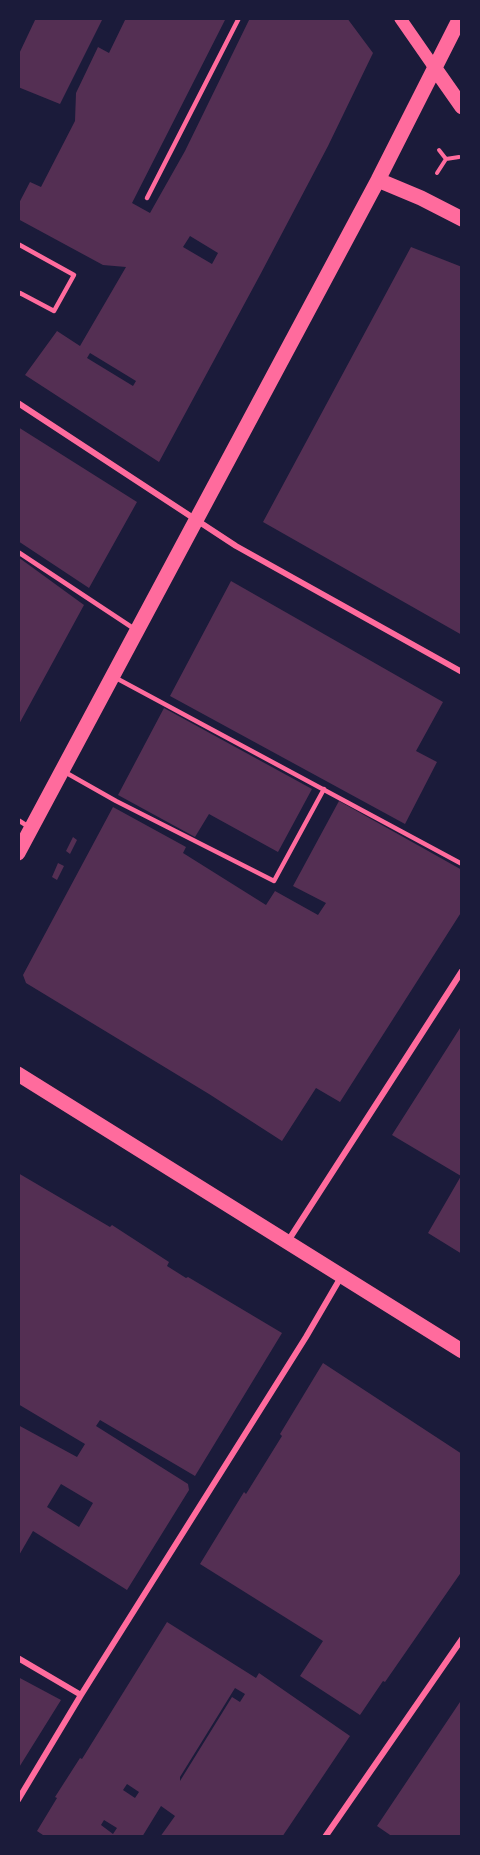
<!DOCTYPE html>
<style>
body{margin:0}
#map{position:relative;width:480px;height:1855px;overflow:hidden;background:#1b1b3a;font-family:Signika,sans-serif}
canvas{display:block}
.frame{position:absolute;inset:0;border:20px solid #1b1b3a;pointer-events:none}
</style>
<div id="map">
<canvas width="480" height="1855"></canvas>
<div class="frame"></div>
</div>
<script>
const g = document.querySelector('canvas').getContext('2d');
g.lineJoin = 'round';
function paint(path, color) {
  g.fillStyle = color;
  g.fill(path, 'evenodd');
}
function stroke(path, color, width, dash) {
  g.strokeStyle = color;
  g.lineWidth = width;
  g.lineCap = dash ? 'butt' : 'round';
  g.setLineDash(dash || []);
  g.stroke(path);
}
paint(new Path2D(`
 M36 18H103L60 104 18 87V56Z
 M126 18H226L132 203 150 213 185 151 250 18H347L373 53 328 146 260 275 159 462 25 375 57 331 80 346 126 267 103 265 18 219V205L30 182 41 187 75 121 76 93 98 47 109 53ZM190 236 218 253 212 264 183 247ZM90 353 136 381 133 386 87 358Z
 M411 247 462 267V635L263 522Z
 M18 427 137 502 89 588 18 541Z
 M18 557 84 605 18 726Z
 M231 581 443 702 416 751 437 762 405 824 170 696Z
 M164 708 312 789 278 852 209 814 195 837 118 795Z
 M339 801 462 870V911L340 1102 316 1088 282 1141 209 1094 26 983 23 975 113 807 186 847 183 853 266 905 275 891 318 915 326 903 293 886Z
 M73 837 77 840 70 854 66 851Z
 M58 863 64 866 57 880 52 877Z
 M462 1025V1254L428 1233 461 1176 392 1135Z
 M18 1173 110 1227 112 1225 169 1262 167 1266 186 1278 188 1277 282 1333 195 1476 100 1420 96 1426 188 1484 189 1490 127 1590 33 1531 18 1557V1425L77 1457 85 1444 18 1404ZM61 1484 93 1503 79 1527 47 1507Z
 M323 1363 462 1454V1571L385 1682 383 1681 360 1715 300 1676 323 1641 200 1564 244 1492 246 1494 282 1436 280 1434Z
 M167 1622 256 1678 259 1673 350 1736 282 1837H160L175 1816 161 1806 142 1837H46L37 1831 57 1798 55 1797 80 1758 82 1759ZM235 1688 245 1694 240 1702 232 1697 180 1781V1777ZM127 1784 139 1792 135 1798 123 1790ZM104 1820 117 1828 113 1834 101 1825Z
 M18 1677 61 1700 18 1769Z
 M462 1699V1837H393L377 1826Z`), '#542f53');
stroke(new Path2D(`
 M439 150 446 159
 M437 173 446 159 459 157`), '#ff6b9d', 4);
stroke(new Path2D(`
 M147 198 239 18
 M18 244 74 275 54 311 20 293 18 295
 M18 552 136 630
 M116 678 462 864
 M63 771 116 801 274 881 324 789
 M18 820 29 827`), '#ff6b9d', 4.5);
stroke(new Path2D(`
 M18 403 236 546 462 672
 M288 1241 462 971
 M18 1658 81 1695
 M18 1800 81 1695 306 1337 341 1277
 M325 1837 462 1639`), '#ff6b9d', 6);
stroke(new Path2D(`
 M400 18 434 67`), '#ff6b9d', 12);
stroke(new Path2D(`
 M434 67 462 107
 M378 180 421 198 462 219
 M18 853 378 180 460 18
 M18 1074 462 1351`), '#ff6b9d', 15);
</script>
